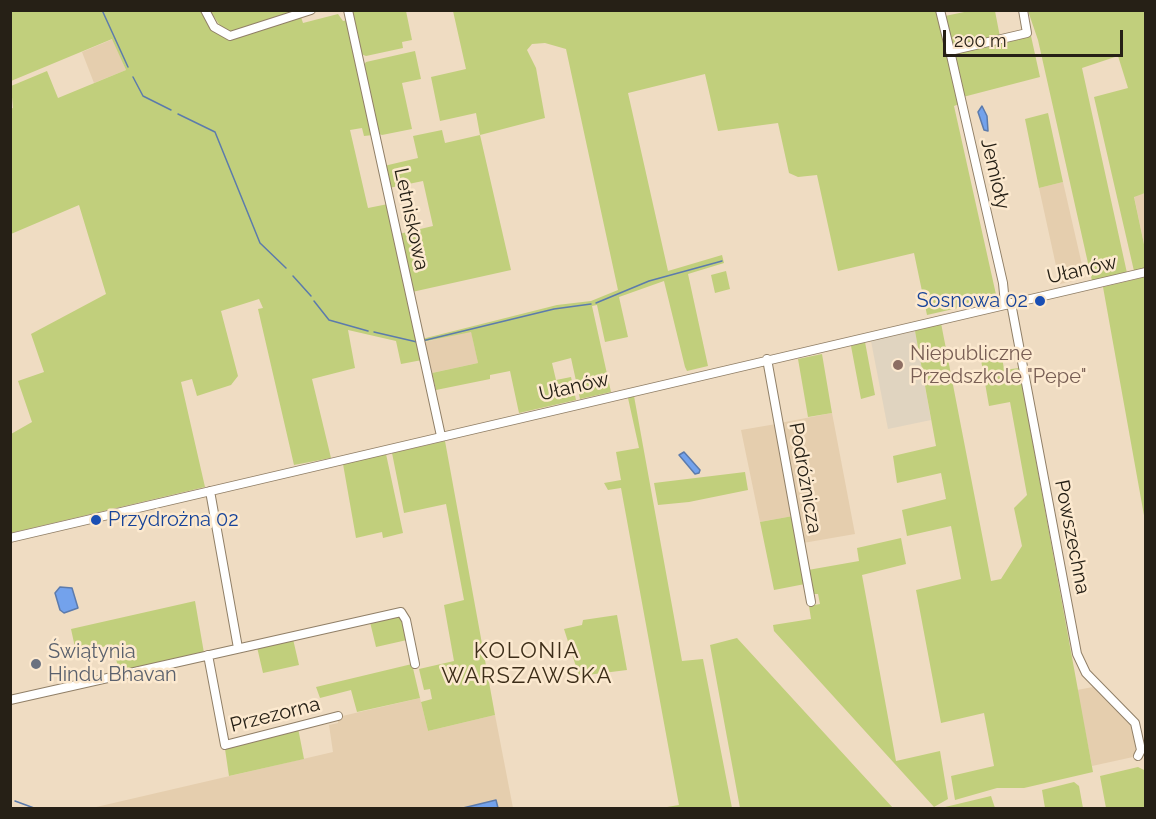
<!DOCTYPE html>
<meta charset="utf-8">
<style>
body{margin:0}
#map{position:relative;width:1156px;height:819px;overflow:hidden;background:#efdcc2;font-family:Raleway,sans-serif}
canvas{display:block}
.frame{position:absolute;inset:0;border:12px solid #262016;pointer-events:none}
.scale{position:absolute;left:943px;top:30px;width:180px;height:27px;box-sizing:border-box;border:3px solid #262016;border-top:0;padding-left:8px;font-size:18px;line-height:21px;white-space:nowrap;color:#262016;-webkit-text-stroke:4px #fce9cf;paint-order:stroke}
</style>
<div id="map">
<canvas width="1156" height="819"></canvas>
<div class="frame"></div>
<div class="scale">200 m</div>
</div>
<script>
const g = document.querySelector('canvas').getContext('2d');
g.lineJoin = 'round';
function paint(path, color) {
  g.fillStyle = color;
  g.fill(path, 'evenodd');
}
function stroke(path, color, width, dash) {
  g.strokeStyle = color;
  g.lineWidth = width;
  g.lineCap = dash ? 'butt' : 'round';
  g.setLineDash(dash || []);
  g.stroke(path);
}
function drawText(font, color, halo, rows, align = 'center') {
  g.font = font + ' Raleway,sans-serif';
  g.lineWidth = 5;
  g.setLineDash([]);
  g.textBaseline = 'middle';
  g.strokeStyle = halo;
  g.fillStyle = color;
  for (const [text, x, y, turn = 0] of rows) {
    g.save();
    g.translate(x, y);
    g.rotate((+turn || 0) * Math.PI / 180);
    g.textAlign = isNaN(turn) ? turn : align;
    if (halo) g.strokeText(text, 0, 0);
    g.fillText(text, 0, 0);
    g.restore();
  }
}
paint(new Path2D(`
 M113 39 126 70 94 83 82 52Z
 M1063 182 1085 278 1060 284 1039 188Z
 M1145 193V249L1134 196Z
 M471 331 478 363 432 373 425 342Z
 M832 413 855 534 803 543 780 423Z
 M776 424 793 516 760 522 741 430Z
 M1093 687 1132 726 1136 751 1133 757 1092 766 1077 690Z
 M420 698 428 731 495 715 513 808H92L333 752 329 725 338 723V717Z`), '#e5ceae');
paint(new Path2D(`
 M915 331 931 420 888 429 871 341Z`), '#e0d4c0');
paint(new Path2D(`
 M11 11H202L213 31 231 39 301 17 303 23 338 14 343 21 348 20 373 135 364 136 362 128 350 130 368 208 388 204 422 360 401 364 396 341 348 330 355 368 312 379 331 458 294 465 258 309 263 308 259 299 221 311 238 376 231 385 197 396 192 379 181 382 205 487 11 533V434L32 422 18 381 44 372 31 334 106 294 79 205 11 234 10 109 13 108 11 86 47 71 58 98 126 70 112 39 11 81Z
 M210 11H299L229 32 221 27Z
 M349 11H406L412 40 402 42 403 48 366 56 361 54Z
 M453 11H937L959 104 954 106 997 299 927 315 914 253 838 271 817 175 798 177 789 173 778 123 718 131 705 74 628 93 668 271 722 255 724 263 688 274 708 366 687 371 685 367 664 281 619 297 628 337 605 342 597 305 592 306 611 392 580 399 571 358 552 363 556 380 571 377 576 400 519 413 510 371 490 375V379L436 390 432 373 478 363 471 332 422 342V339L557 305 591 301 618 290 566 49 545 43 532 44 527 50 536 68 545 118 480 135 511 270 412 292 399 234 433 226 423 181 389 188 384 166 418 158 413 136 442 130 445 143 480 135 476 113 440 121 431 77 466 69Z
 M969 11H995L1000 37 951 48 945 16Z
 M1028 11H1145V193L1134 197 1145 249V268L1134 271 1094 97 1128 88 1118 56 1082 68 1127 273 1092 281 1038 40Z
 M1031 36 1040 77 963 97 953 54Z
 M415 51 421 79 402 83 412 129 382 135 377 133 364 65 366 62Z
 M1048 113 1063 182 1039 188 1025 119Z
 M726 271 730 289 715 293 711 275Z
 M1145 277H1146L1145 521 1103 287Z
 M941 323 991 581 1001 579 1022 546 1014 508 1027 495 1010 402 989 406 981 360 1002 356 1004 370 1019 368 1093 772 1024 788H997L955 800 951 776 994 766 984 713 941 723 916 590 961 579 951 526 907 536 902 510 946 499 941 473 897 483 893 456 936 446 915 331Z
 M865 342 875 395 861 399 851 346Z
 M822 354 832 413 808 417 798 359Z
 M634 396 682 661 703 659 732 808H661L679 805 621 488 608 490 604 483 621 480 616 452 639 448 628 398Z
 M445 441 495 715 428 731 421 702 432 699 430 689 424 690 419 669 454 661 444 605 464 600 446 504 404 513 392 453Z
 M386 454 403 533 383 538 382 532 356 538 343 464Z
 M745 472 748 490 689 502 658 505 654 483Z
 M793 516 805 584 774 590 760 522Z
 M901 538 906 564 862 575 896 761 940 751 948 799 934 807 774 631 773 625 811 619 809 606 820 604 818 594H812L808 570 859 561 857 548Z
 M195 601 204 653 119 672 113 645 76 652 71 629Z
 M399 615 402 617 407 640 376 647 370 622Z
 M617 615 627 670 579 676 564 629 582 625 583 620Z
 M737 638 893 808H740L710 645Z
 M293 639 299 665 263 673 257 647Z
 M412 664 420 698 357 712 351 690 320 698 316 687Z
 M298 728 304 759 229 776 225 749Z
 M1138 767 1144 770 1145 808H1106L1100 776Z
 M1074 782 1079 786 1083 808H1045L1042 790Z
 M991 796 995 808H941Z`), '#c1cf7c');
const water = new Path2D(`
 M982 106 987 116 988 131 984 130 978 112Z
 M684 452 700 470 699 473 695 474 679 455Z
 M60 587 72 588 78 608 64 613 60 610 55 593Z
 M496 800 498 808H463Z`);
paint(water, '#73a2ec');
stroke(water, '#5c7bac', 1.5);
stroke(new Path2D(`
 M102 10 128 67
 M133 77 143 96 171 110
 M178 114 215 132 260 243 286 268
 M293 276 311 296
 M314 301 329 320 368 331
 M596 303 649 281 722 261
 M374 332 417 342
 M422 341 554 309 591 304
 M15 801 34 808`), '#5c7bac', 1.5);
const minor = new Path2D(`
 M205 10 214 27 230 36 311 10
 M348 10 441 436
 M940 10 950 51 1027 33 1023 10
 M950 51 1003 283 1005 304
 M1011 303 1077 654 1086 673 1135 723 1141 750 1138 756
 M767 359 811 602
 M210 491 238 648
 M10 538 1146 272
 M208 655 225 745 338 716
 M10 700 401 612 406 620 415 664`);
stroke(minor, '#907f67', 10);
stroke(minor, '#fff', 8);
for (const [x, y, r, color] of [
 [1040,301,6,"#1a4fb4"],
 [898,365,6,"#8d6e63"],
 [96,520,6,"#1a4fb4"],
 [36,664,6,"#6b7280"]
]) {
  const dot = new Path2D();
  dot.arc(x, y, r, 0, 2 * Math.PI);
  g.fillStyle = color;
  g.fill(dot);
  stroke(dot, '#fce9cf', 2);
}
drawText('20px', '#262016', '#fce9cf', [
 ["Jemioły",995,174,77],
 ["Letniskowa",411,219,78],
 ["Ułanów",1082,270,-13],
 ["Ułanów",574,387,-13],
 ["Podróżnicza",805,478,80],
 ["Powszechna",1072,537,79],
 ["Przezorna",275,715,-14]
]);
drawText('20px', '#164399', '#fce9cf', [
 ["Sosnowa 02",1028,301],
 ["Przydrożna 02",108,520,"left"]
], 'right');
drawText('20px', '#785e54', '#fce9cf', [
 ["Niepubliczne",910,354],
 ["Przedszkole \"Pepe\"",910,377]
], 'left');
drawText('20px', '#5b616d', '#fce9cf', [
 ["Świątynia",48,652],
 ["Hindu Bhavan",48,675]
], 'left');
g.letterSpacing = '1.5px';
drawText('22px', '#3c2d18', '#fce9cf', [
 ["KOLONIA",527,651],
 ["WARSZAWSKA",527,676]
]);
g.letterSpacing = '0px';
</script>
